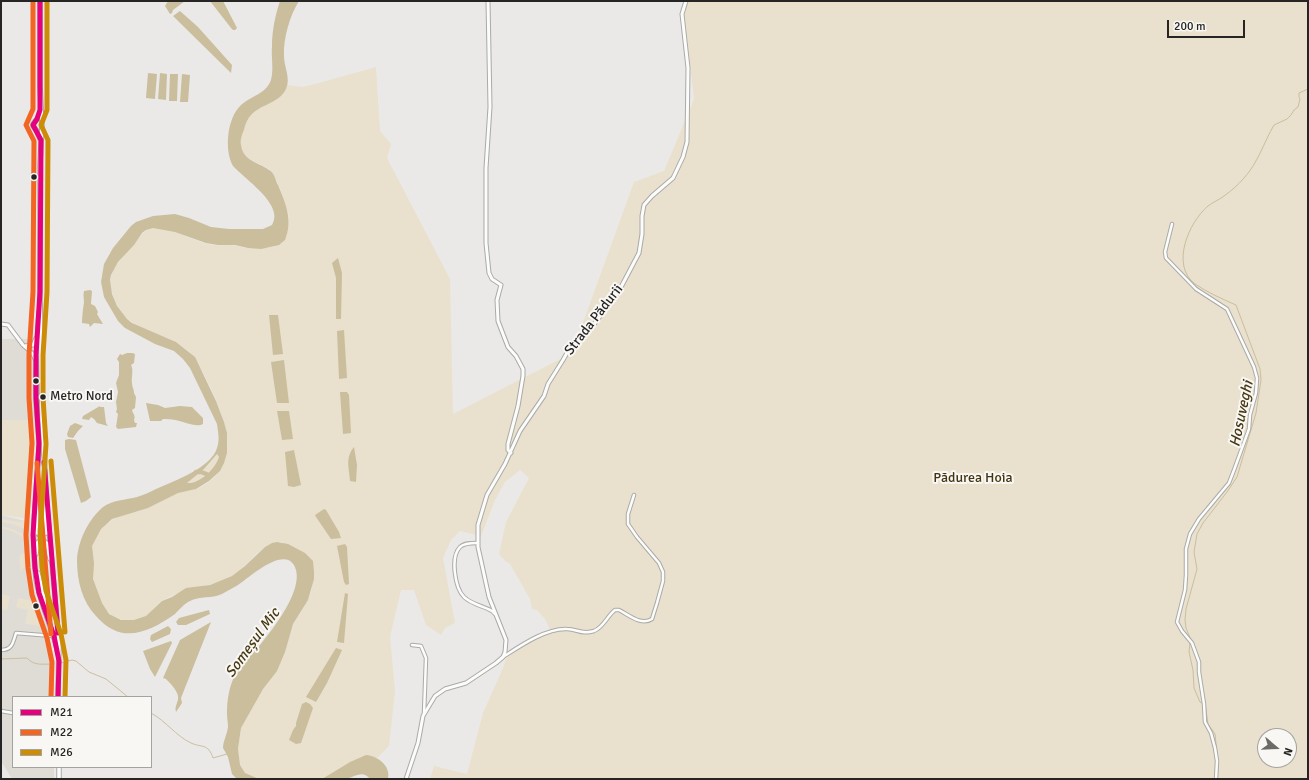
<!DOCTYPE html>
<meta charset="utf-8">
<style>
body{margin:0}
#map{position:relative;width:1309px;height:780px;overflow:hidden;background:#eae9e7;font-family:Signika,sans-serif}
canvas{display:block}
.frame{position:absolute;inset:0;border:2px solid #262524;pointer-events:none}
.legend{position:absolute;left:12px;top:696px;width:140px;height:72px;box-sizing:border-box;background:#f8f7f3;border:1px solid #a4a3a0;margin:0;padding:5px 7px;list-style:none;font-size:12px;color:#262524}
.legend li{display:flex;align-items:center;gap:8px;height:20px}
.legend b{width:20px;border:1px solid #a4a3a0}
.north{position:absolute;left:1257px;top:728px;width:40px;height:40px;box-sizing:border-box;background:#f8f7f3;border:1px solid #a4a3a0;border-radius:50%;rotate:109deg;font-size:11px;font-weight:700;line-height:16px;text-align:center;color:#262524}
.north::after{content:'';display:block;margin:auto;width:14px;height:18px;background:#6b6a68;clip-path:polygon(50% 0,100% 100%,50% 72%,0 100%)}
.scale{position:absolute;left:1167px;top:20px;width:78px;height:18px;box-sizing:border-box;border:2px solid #262524;border-top:0;padding-left:5px;font-size:12px;line-height:14px;white-space:nowrap;color:#262524;-webkit-text-stroke:3px #f8f7f3;paint-order:stroke}
</style>
<div id="map">
<canvas width="1309" height="780"></canvas>
<div class="frame"></div>
<ul class="legend">
<li><b style="height:5px;background:#e5007d"></b>M21</li>
<li><b style="height:5px;background:#f26522"></b>M22</li>
<li><b style="height:5px;background:#cd8c07"></b>M26</li>
</ul>
<div class="north">N</div>
<div class="scale">200 m</div>
</div>
<script>
const g = document.querySelector('canvas').getContext('2d');
g.lineJoin = 'round';
function paint(path, color) {
  g.fillStyle = color;
  g.fill(path, 'evenodd');
}
function stroke(path, color, width, dash) {
  g.strokeStyle = color;
  g.lineWidth = width;
  g.lineCap = dash ? 'butt' : 'round';
  g.setLineDash(dash || []);
  g.stroke(path);
}
function drawText(font, color, halo, rows, align = 'center') {
  g.font = font + ' Signika,sans-serif';
  g.lineWidth = 4;
  g.setLineDash([]);
  g.textBaseline = 'middle';
  g.strokeStyle = halo;
  g.fillStyle = color;
  for (const [text, x, y, turn = 0] of rows) {
    g.save();
    g.translate(x, y);
    g.rotate((+turn || 0) * Math.PI / 180);
    g.textAlign = isNaN(turn) ? turn : align;
    if (halo) g.strokeText(text, 0, 0);
    g.fillText(text, 0, 0);
    g.restore();
  }
}
paint(new Path2D(`
 M1 339H34L35 420H1Z
 M1 515 29 522 31 573 37 602 48 629 54 665V697H13V767H54V779H12L1 761Z`), '#dfdcd6');
paint(new Path2D(`
 M683 1H1308V779H430L434 766 467 774 483 713 503 668 508 653 550 629 545 619 537 610 532 609 530 599 510 564 505 561 499 554 506 522 529 478 520 470 505 482 495 500 481 536 460 531 451 540 443 558 455 623 445 628 441 635 426 625 414 590H401L390 637 395 691 389 746 377 758 366 755 357 759 343 766 322 779H259L245 773 240 765 238 749 241 728 293 624 308 600 311 592 314 572 282 542C262 541 251 563 236 573 218 585 198 586 179 593 173 595 164 599 159 603 154 608 150 614 143 618 128 625 109 619 102 604 98 596 92 584 92 575 92 571 94 566 94 562 94 556 91 551 92 545 98 517 126 516 147 508 158 504 168 497 179 492 184 490 190 491 196 489 219 480 229 461 227 437 226 418 202 363 187 350 162 328 124 334 113 295 110 288 109 281 112 274 117 260 130 251 138 239 144 230 153 225 164 227 167 227 172 230 176 232 185 236 195 240 204 243 213 246 221 245 230 245 236 245 242 248 248 248 258 249 273 248 282 243 284 235 289 225 289 217 288 208 276 174 269 169 257 161 237 159 241 138 243 130 246 120 253 113 263 104 283 99 287 85L302 87 319 83 376 67 380 131 391 144 387 158 450 279 453 414 572 353 634 182 664 171 694 99ZM1265 736H1289V760H1265Z
 M1 420H35L36 436 30 508 26 517 23 518 1 515Z
 M217 454 219 457C215 469 200 484 187 483L204 469Z
 M40 475 44 531 41 534 38 531V485Z
 M1 519 20 522 28 520 30 522V531L12 524 1 522Z
 M1 526C11 528 21 532 30 538L31 547H30C25 535 13 531 1 528Z
 M38 544 46 561 52 622C45 603 34 564 38 544Z
 M24 553 29 556 30 571 29 569 23 568 21 571H20C21 565 18 561 20 555Z
 M1 594 10 596 7 610 1 609 2 598 1 597Z
 M18 598 37 602 43 619 42 626 25 624 28 610 16 607Z`), '#e9e1ce');
paint(new Path2D(`
 M168 1H185L173 10 172 13 170 14 165 6Z
 M210 1H223L236 26 237 28 235 30H233L231 28Z
 M280 1H299C290 15 283 39 284 56 284 67 291 78 286 89 279 103 262 104 252 114 248 118 245 124 244 130 242 134 240 140 241 145 243 161 258 162 269 170 275 173 275 180 278 185 286 204 293 220 285 240L279 245 261 249 248 248 235 245H218L206 243 175 232 153 228 146 230 142 233 134 245 118 262 111 275 110 280 112 294 117 306 127 319 132 323 176 342 195 357 216 401 224 422 227 433V453L224 463 220 471 209 481 196 489 178 493 148 508 112 519 101 529 92 546 94 563 93 579 102 603 109 614 121 620H134L146 616 162 601 172 597 186 588 210 585 232 576 245 566 265 547 272 543 277 542 288 544 305 553 313 561 314 572V579L308 600 293 624 285 652 277 671 263 689 241 728 238 749 240 765 245 773 259 779H237L232 774 228 757 223 748C223 741 227 735 228 727 228 723 227 718 227 713 227 700 229 687 235 675 241 664 251 655 260 645 273 629 302 592 296 570 288 542 250 577 238 585 233 588 227 591 222 594 211 599 201 595 188 602 183 605 179 610 175 614 148 633 121 645 96 616 82 601 77 581 77 560 78 541 88 520 103 507 112 500 126 500 137 497 144 495 150 492 156 489 174 481 211 468 217 448 220 440 218 432 217 424L190 368 183 359 174 351 155 344 125 328 118 321 104 297 101 282 104 264 113 248 131 226 136 222 153 216 175 214 189 218 211 227 229 229H263L272 225C274 221 275 217 274 213 271 196 244 178 233 166 224 150 227 118 241 105 251 96 266 94 271 80 274 69 271 57 272 46 272 31 275 16 280 1ZM217 454 219 457C215 469 200 484 187 483L204 469Z
 M180 11 198 27 232 65 231 73 173 16Z
 M148 73 157 74 155 99 146 98Z
 M160 73 167 74 166 100 158 99Z
 M170 74H178L177 101H169Z
 M182 74 190 75 188 102H180Z
 M338 258 342 273 341 319H336V278L332 263Z
 M90 290 92 291 91 304 95 306 98 312 97 314 103 324 94 323 90 327 89 324 82 323C82 316 83 309 84 302 84 298 83 296 84 291Z
 M269 315H278L283 354 273 355Z
 M344 330 347 378 339 379 337 331Z
 M127 353H132L135 354 134 363 131 365C134 370 131 377 132 383 132 387 134 389 134 393L136 397 135 408 132 410C133 414 136 416 134 420L135 423H137L136 427 118 429 116 427 118 414 116 412 117 409 116 402 118 392 116 383 119 375V362L117 359 120 354 122 355Z
 M284 360 289 403H277L271 362Z
 M340 392H347L349 395 351 433 343 434Z
 M146 403 158 405 165 408 180 406 192 407 203 418V424C196 428 183 421 175 420 171 419 167 419 163 419L161 421H150Z
 M100 406V407H104L106 423 108 426 97 423 94 419 91 417 89 420 82 419 83 416Z
 M277 411H289L293 439 282 440Z
 M75 423 83 426 78 431 73 438 68 437 67 434 70 426Z
 M69 439 76 440 91 497 86 501 81 503 65 449V440Z
 M354 447 357 465 356 482 350 481C349 467 345 458 354 447Z
 M294 450 301 485 294 487 288 486 285 452Z
 M324 509 326 510 339 532 341 538 331 539 316 517 315 515Z
 M345 544 347 547 349 584 346 585 344 582 337 546Z
 M345 593 348 594 344 643 337 642Z
 M209 610 210 614 186 625H178L176 622 179 618Z
 M211 622 181 698 182 703 176 712C174 706 179 702 178 696 177 690 170 683 166 679L163 678 180 640Z
 M168 626 171 629 170 634 152 642 150 639 151 635Z
 M171 641 172 643 155 677 150 669 143 651Z
 M336 648 342 650 327 683 316 702 306 697Z
 M306 702 310 704 313 708 301 743 296 744 289 740 293 730 296 726V723L302 704Z
 M366 755C378 756 391 766 388 779H370C362 769 354 778 345 779 337 780 329 779 322 779L350 762Z`), '#cabe9d');
stroke(new Path2D(`
 M456 1H457
 M1191 640 1186 628 1185 620 1186 609 1197 569 1194 552 1197 534 1203 523 1227 492 1237 477 1256 413 1261 380 1260 369 1236 305C1222 299 1207 292 1195 284 1170 265 1189 222 1208 206 1213 202 1219 200 1224 196 1231 191 1238 185 1244 178 1258 163 1264 142 1274 125L1287 119 1291 115 1294 110 1298 107 1300 99 1299 97V93L1308 89
 M1190 643 1189 652 1193 670 1194 688 1200 702 1202 703
 M1 659 27 658C34 666 42 664 53 664
 M61 663 72 660 76 661 89 672 106 679 128 697
 M1205 703 1208 724 1215 734 1217 753
 M151 713C166 721 176 736 191 743 202 748 208 743 213 758L227 754
 M1217 779 1218 767`), '#cabe9d', 1);
stroke(new Path2D(`
 M196 472H201L209 475`), '#cabe9d', 4.5);
const minor = new Path2D(`
 M1172 224 1165 252 1166 258 1196 289 1227 309 1254 367 1257 378 1256 393 1250 415 1249 429 1234 470 1229 483 1199 519 1190 534 1186 549V575L1185 590 1177 622 1182 631 1192 643 1199 662V672L1204 704 1205 722 1211 733 1215 748 1217 761 1216 779
 M477 543C471 543 464 543 460 547 450 557 455 588 464 597 471 604 483 606 492 611L495 614
 M412 645 421 646 426 658 424 714
 M1 650C12 650 13 643 16 633L53 636
 M503 657C520 646 546 628 567 629 577 629 582 635 594 631 604 627 607 616 615 610H619C629 615 641 626 652 619L657 603 663 581V572L659 563 637 537 628 524V514L634 495
 M1 711 13 713`);
const tertiary = new Path2D(`
 M488 1 490 107 486 168V243L489 273 492 279 501 285 497 300 498 321 508 347 516 356 523 369V376L518 406 508 444V450L511 453
 M1 324 8 325 23 345 33 354 35 359
 M24 346 33 345 36 338
 M406 779 418 743 423 716 435 696 445 689 466 683 496 663 503 657 505 652 506 640 489 597 478 547V525L487 495 505 464 520 431 544 396 548 384 563 360 572 344 592 327 620 289 639 253 642 234V216L644 205 652 196 673 178 683 157 687 142 688 68 682 14 686 1`);
const primary = new Path2D(`
 M40 1V85L42 126 40 165V292L42 417 47 507 59 642 58 697
 M40 112 37 119 33 124V126L37 131 40 139
 M39 312C37 341 35 369 36 397 36 413 39 430 39 446 37 492 30 532 36 579 40 605 53 628 58 654
 M37 494 36 532 41 536 46 533V530L43 490 44 483
 M36 554 38 542 43 540 47 544 50 559
 M38 573 44 596 45 605
 M59 767V779`);
stroke(minor, '#aaaaa8', 4.5);
stroke(tertiary, '#aaaaa8', 5);
stroke(primary, '#aaaaa8', 5.5);
stroke(minor, '#fcfcfb', 2.5);
stroke(tertiary, '#fcfcfb', 3);
stroke(primary, '#fcfcfb', 3.5);
stroke(new Path2D(`
 M40 1V110L37 119 33 125 41 140 40 292 36 355V398L39 443 33 535 35 568 39 593 54 636 59 661 58 697
 M44 462 58 633`), '#e5007d', 5);
stroke(new Path2D(`
 M33 1V109L26 125 34 141 33 292 29 355V398L32 443 26 535 28 568 32 595 47 638 52 662 51 697
 M37 463 51 634`), '#f26522', 5);
stroke(new Path2D(`
 M47 1V110L41 125 48 140 47 292 43 355V398L46 444 40 535 42 567 46 591 61 634 66 660 65 697
 M51 461 65 632`), '#cd8c07', 5);
for (const [x, y, r, color] of [
 [34,177,3.5,"#262524"],
 [36,381,3.5,"#262524"],
 [43,397,3.5,"#262524"],
 [36,606,3.5,"#262524"]
]) {
  const dot = new Path2D();
  dot.arc(x, y, r, 0, 2 * Math.PI);
  g.fillStyle = color;
  g.fill(dot);
  stroke(dot, '#f8f7f3', 1.5);
}
drawText('13px', '#262524', '#f8f7f3', [
 ["Metro Nord",50,397]
], 'left');
drawText('14px', '#262524', '#f8f7f3', [
 ["Strada Pădurii",594,320,-52]
]);
drawText('14px', '#42340e', '#f8f7f3', [
 ["Pădurea Hoia",973,478]
]);
drawText('italic 15px', '#473913', '#f8f7f3', [
 ["Hosuveghi",1242,414,-78],
 ["Someșul Mic",253,643,-54]
]);
</script>
